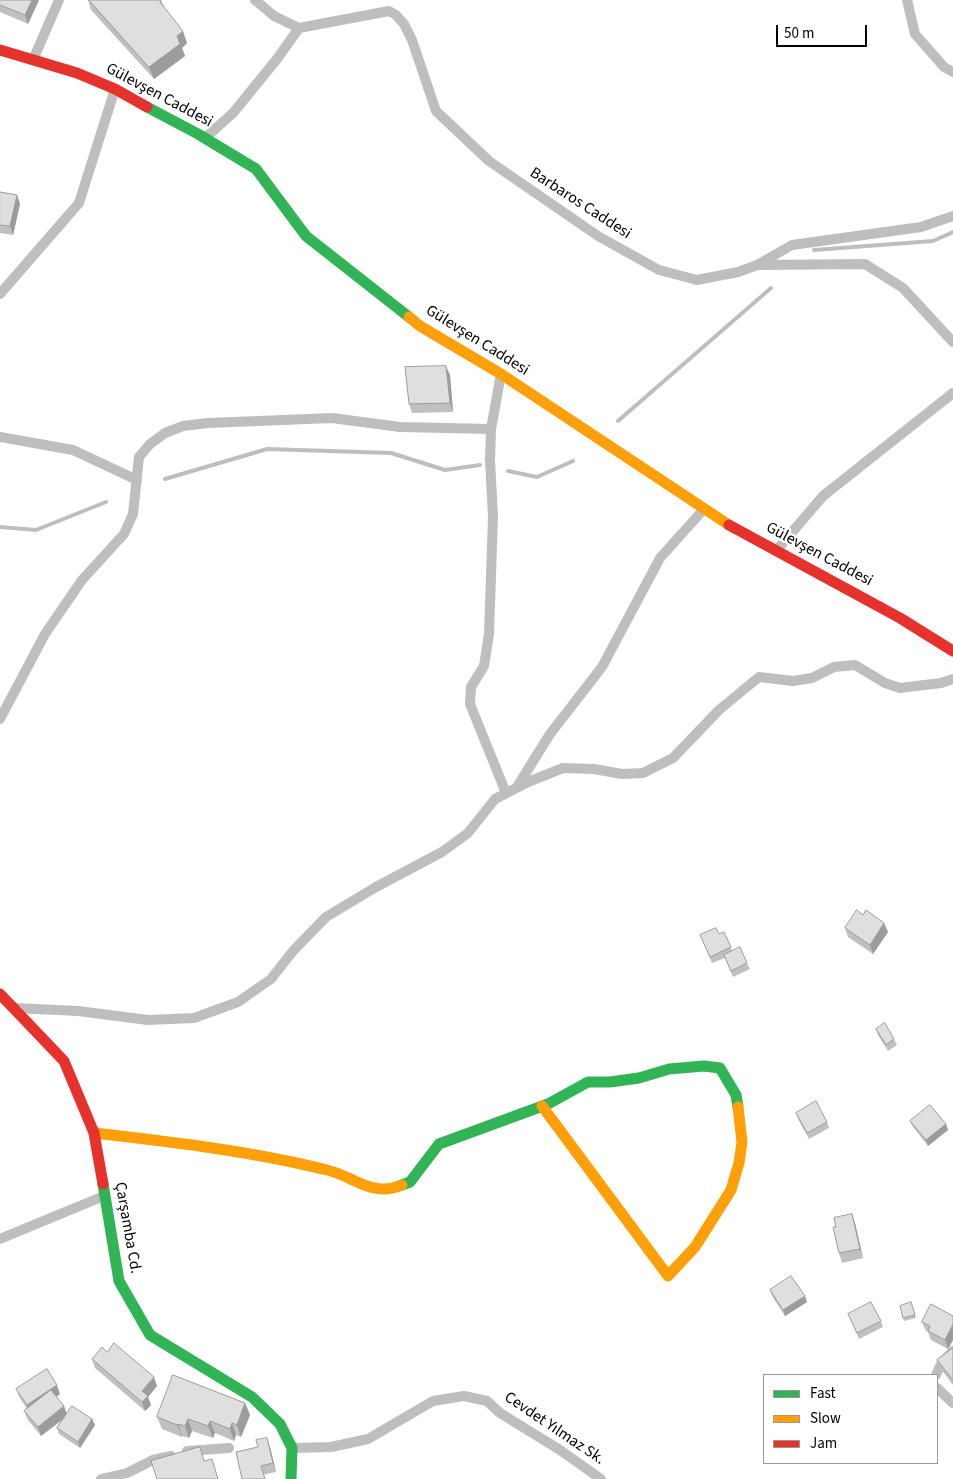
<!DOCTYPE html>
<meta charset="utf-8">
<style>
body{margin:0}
#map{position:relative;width:953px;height:1479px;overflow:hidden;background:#fff;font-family:"Source Sans 3",sans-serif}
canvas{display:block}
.legend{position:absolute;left:763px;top:1374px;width:175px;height:90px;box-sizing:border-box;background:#fff;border:1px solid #999;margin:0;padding:6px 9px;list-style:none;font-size:15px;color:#000}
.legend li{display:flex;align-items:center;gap:10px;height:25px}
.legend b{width:25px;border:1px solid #999}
.scale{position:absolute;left:776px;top:25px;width:91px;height:22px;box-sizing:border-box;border:2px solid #000;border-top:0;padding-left:6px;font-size:15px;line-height:18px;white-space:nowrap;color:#000;-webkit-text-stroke:4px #fff;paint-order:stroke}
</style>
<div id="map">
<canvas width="953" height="1479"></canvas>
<ul class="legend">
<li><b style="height:6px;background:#30b455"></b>Fast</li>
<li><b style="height:6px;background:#ff9f0a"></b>Slow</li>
<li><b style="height:6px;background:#e5322d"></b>Jam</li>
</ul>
<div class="scale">50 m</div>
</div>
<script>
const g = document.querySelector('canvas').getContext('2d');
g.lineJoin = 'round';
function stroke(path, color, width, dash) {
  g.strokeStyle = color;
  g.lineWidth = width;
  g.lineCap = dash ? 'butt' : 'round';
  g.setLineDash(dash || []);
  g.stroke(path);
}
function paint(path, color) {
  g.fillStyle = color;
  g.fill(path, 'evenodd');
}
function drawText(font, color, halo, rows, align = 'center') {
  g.font = font + ' "Source Sans 3",sans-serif';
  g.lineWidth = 4.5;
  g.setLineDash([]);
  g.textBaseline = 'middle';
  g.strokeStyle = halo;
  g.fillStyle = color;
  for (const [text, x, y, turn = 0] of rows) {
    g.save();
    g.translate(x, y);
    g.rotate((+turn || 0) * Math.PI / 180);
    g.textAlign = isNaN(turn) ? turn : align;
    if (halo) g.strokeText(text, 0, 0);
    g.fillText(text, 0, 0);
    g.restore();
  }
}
stroke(new Path2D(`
 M814 250 933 241 953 232
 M618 421 771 288
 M508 471 537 477 573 461
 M165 479 267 449 391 453 445 470 480 465
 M0 527 36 530 106 502`), '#bebebe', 4);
stroke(new Path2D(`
 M255 0 274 16 299 28 389 11 396 15 404 24 412 40 436 111 489 161 598 236 659 270 697 280 738 272 757 265 865 264 903 288 953 342
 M907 0 915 34 944 67 953 72
 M33 60 59 0
 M205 138 233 113 277 59 299 28
 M757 265 792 245 921 227 953 216
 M0 294 79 203 115 89
 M501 374 491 429 490 460 493 517 489 634 484 666 471 687 470 704 506 793
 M0 437 73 450 137 480
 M776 551 823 496 953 393
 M0 719 45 634 82 580 124 534 133 514 139 457 150 444 165 433 183 426 208 423 332 418 400 427 491 429
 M517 787 550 734 602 667 660 558 704 509
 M14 1008 78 1011 148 1020 194 1018 238 1002 271 979 293 951 326 917 376 887 442 852 468 833 495 799 528 782 563 768 594 769 622 774 643 773 673 758 719 710 759 677 793 681 812 678 834 667 855 665 885 683 900 688 941 683 953 679
 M0 1239 104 1196
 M936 1375 941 1364 953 1351
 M937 1388 953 1403
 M292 1448 331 1447 368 1439 433 1401 464 1396 487 1401 500 1413 560 1450 601 1479
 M187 1451 229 1448
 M101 1479 127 1473 153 1460 171 1456`), '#bebebe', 10);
stroke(new Path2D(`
 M147 107 198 134 256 169 306 236 409 317
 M103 1184 119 1281 150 1335 252 1397 280 1424 292 1448 291 1479
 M402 1185 410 1182 439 1144 548 1104 588 1082H610L639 1078 669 1069 704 1066 720 1068 736 1095 738 1107`), '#30b455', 11);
stroke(new Path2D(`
 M409 317 420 326 501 374 729 525
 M542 1106 668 1276 695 1247 731 1190 739 1163 742 1142 738 1107
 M94 1133C172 1142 251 1151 327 1170 354 1176 372 1198 402 1185`), '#ff9f0a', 11);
stroke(new Path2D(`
 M0 50 77 73 115 89 147 107
 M729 525 900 618 953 651
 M0 994 64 1061 94 1133 103 1184`), '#e5322d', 11);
paint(new Path2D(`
 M0 0H39L28 24 0 12Z
 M88 0H161L164 7 187 43 182 48 185 56 154 79 91 10Z
 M0 192 17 195 20 204 13 235 0 233Z
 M450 375 453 412 412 413 409 404Z
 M863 915 884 923 888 932 873 954 848 937 845 928Z
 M724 932 732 951 747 963 750 969 733 977 725 958 712 963 700 935 719 934Z
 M876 1029 894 1039 897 1045 888 1051 878 1035Z
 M796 1113 827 1122 829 1128 809 1139 798 1119Z
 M910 1121 946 1124 948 1130 928 1146 913 1127Z
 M855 1223 863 1258 842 1263 839 1253 836 1227Z
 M770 1290 807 1302 785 1316 772 1296Z
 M911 1302 916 1318 904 1321 900 1306Z
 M848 1314 881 1321 883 1327 859 1339Z
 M953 1316V1340L948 1349 931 1340 928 1332 926 1331 922 1322Z
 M953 1348V1385L941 1369 937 1360Z
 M107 1352 157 1386 148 1397 151 1405 145 1411 95 1368 92 1359Z
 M16 1389 60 1394 56 1397 64 1406 67 1414 92 1419 95 1425 80 1448 59 1434 57 1428 64 1418 41 1436 28 1420 24 1411 27 1409 20 1398Z
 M245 1403 250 1415 241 1437 236 1435 234 1441 215 1433 213 1438 192 1431 189 1438 182 1436V1437L162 1429 157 1417Z
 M270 1447 276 1472 242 1479Z`), '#c0c0c0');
paint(new Path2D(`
 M32 0H39L28 24 25 15Z
 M183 31 187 43 182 48 185 56 154 79 149 67 177 36Z
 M17 195 20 204 13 235 10 226Z
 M446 366 450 375 453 412 450 403Z
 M884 923 888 932 873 954 870 945Z
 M946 1124 948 1130 928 1146 926 1140Z
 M852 1214 855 1223 863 1258 860 1249Z
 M805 1296 807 1302 785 1316 783 1310Z
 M953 1324V1340L948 1349 945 1340Z
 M154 1377 157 1386 148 1397 151 1405 145 1411 142 1402V1391Z
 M57 1385 60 1394 30 1414 27 1405Z
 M245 1403 250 1415 241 1437 237 1425Z
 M64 1406 67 1416 41 1436 38 1427Z
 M92 1419 95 1425 80 1448 78 1442Z
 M188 1419 192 1431 189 1438 185 1426Z
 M210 1421 215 1433 213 1438 208 1426Z
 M232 1423 236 1435 234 1441 230 1429Z
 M178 1424 182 1436V1437L177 1425Z
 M267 1438 270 1447 276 1472 273 1463Z`), '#9c9c9c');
const building = new Path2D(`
 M0 0H32L25 15 0 5Z
 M89 0H161L160 2 183 31 177 36 180 44 149 67Z
 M0 192 17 195 10 226 0 225Z
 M446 366 450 403 409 404 405 367Z
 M857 910 863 915 866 910 884 923 870 945 845 928Z
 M716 928 719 934 724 932 731 947 710 957 700 935Z
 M740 947 747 963 731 971 724 955Z
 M885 1023 894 1039 886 1045 876 1029Z
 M816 1101 827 1122 807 1133 796 1113Z
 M930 1105 946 1124 926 1140 910 1121Z
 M852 1214 860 1249 839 1253 833 1227H836L834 1218Z
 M791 1276 805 1296 783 1310 770 1290Z
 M871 1302 881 1321 857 1333 848 1314Z
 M911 1302 915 1315 903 1318 900 1306Z
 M931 1304 953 1316V1324L945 1340 928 1331 930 1326 922 1322Z
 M114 1343 154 1377 142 1391 148 1396 142 1402 92 1359 102 1347 107 1352Z
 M953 1348V1380L937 1360Z
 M47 1369 57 1385 27 1405 16 1389Z
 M173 1375 245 1403 237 1425 232 1423 230 1429 210 1421 208 1426 188 1419 185 1426 178 1424 177 1425 157 1417Z
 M51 1390 64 1406 38 1427 24 1411Z
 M72 1406 92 1419 78 1442 57 1428Z
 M267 1438 273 1463 261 1466 265 1479H242L236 1452 258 1447 256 1440Z
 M200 1447 204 1461 212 1459 218 1479H157L151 1461Z`);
paint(building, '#dfdfdf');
stroke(building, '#9c9c9c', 1);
drawText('16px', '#000', '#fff', [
 ["Gülevşen Caddesi",159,96,28],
 ["Barbaros Caddesi",580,204,33],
 ["Gülevşen Caddesi",477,341,32],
 ["Gülevşen Caddesi",819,555,28],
 ["Çarşamba Cd.",127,1228,80],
 ["Cevdet Yılmaz Sk.",554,1429,34]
]);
</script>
